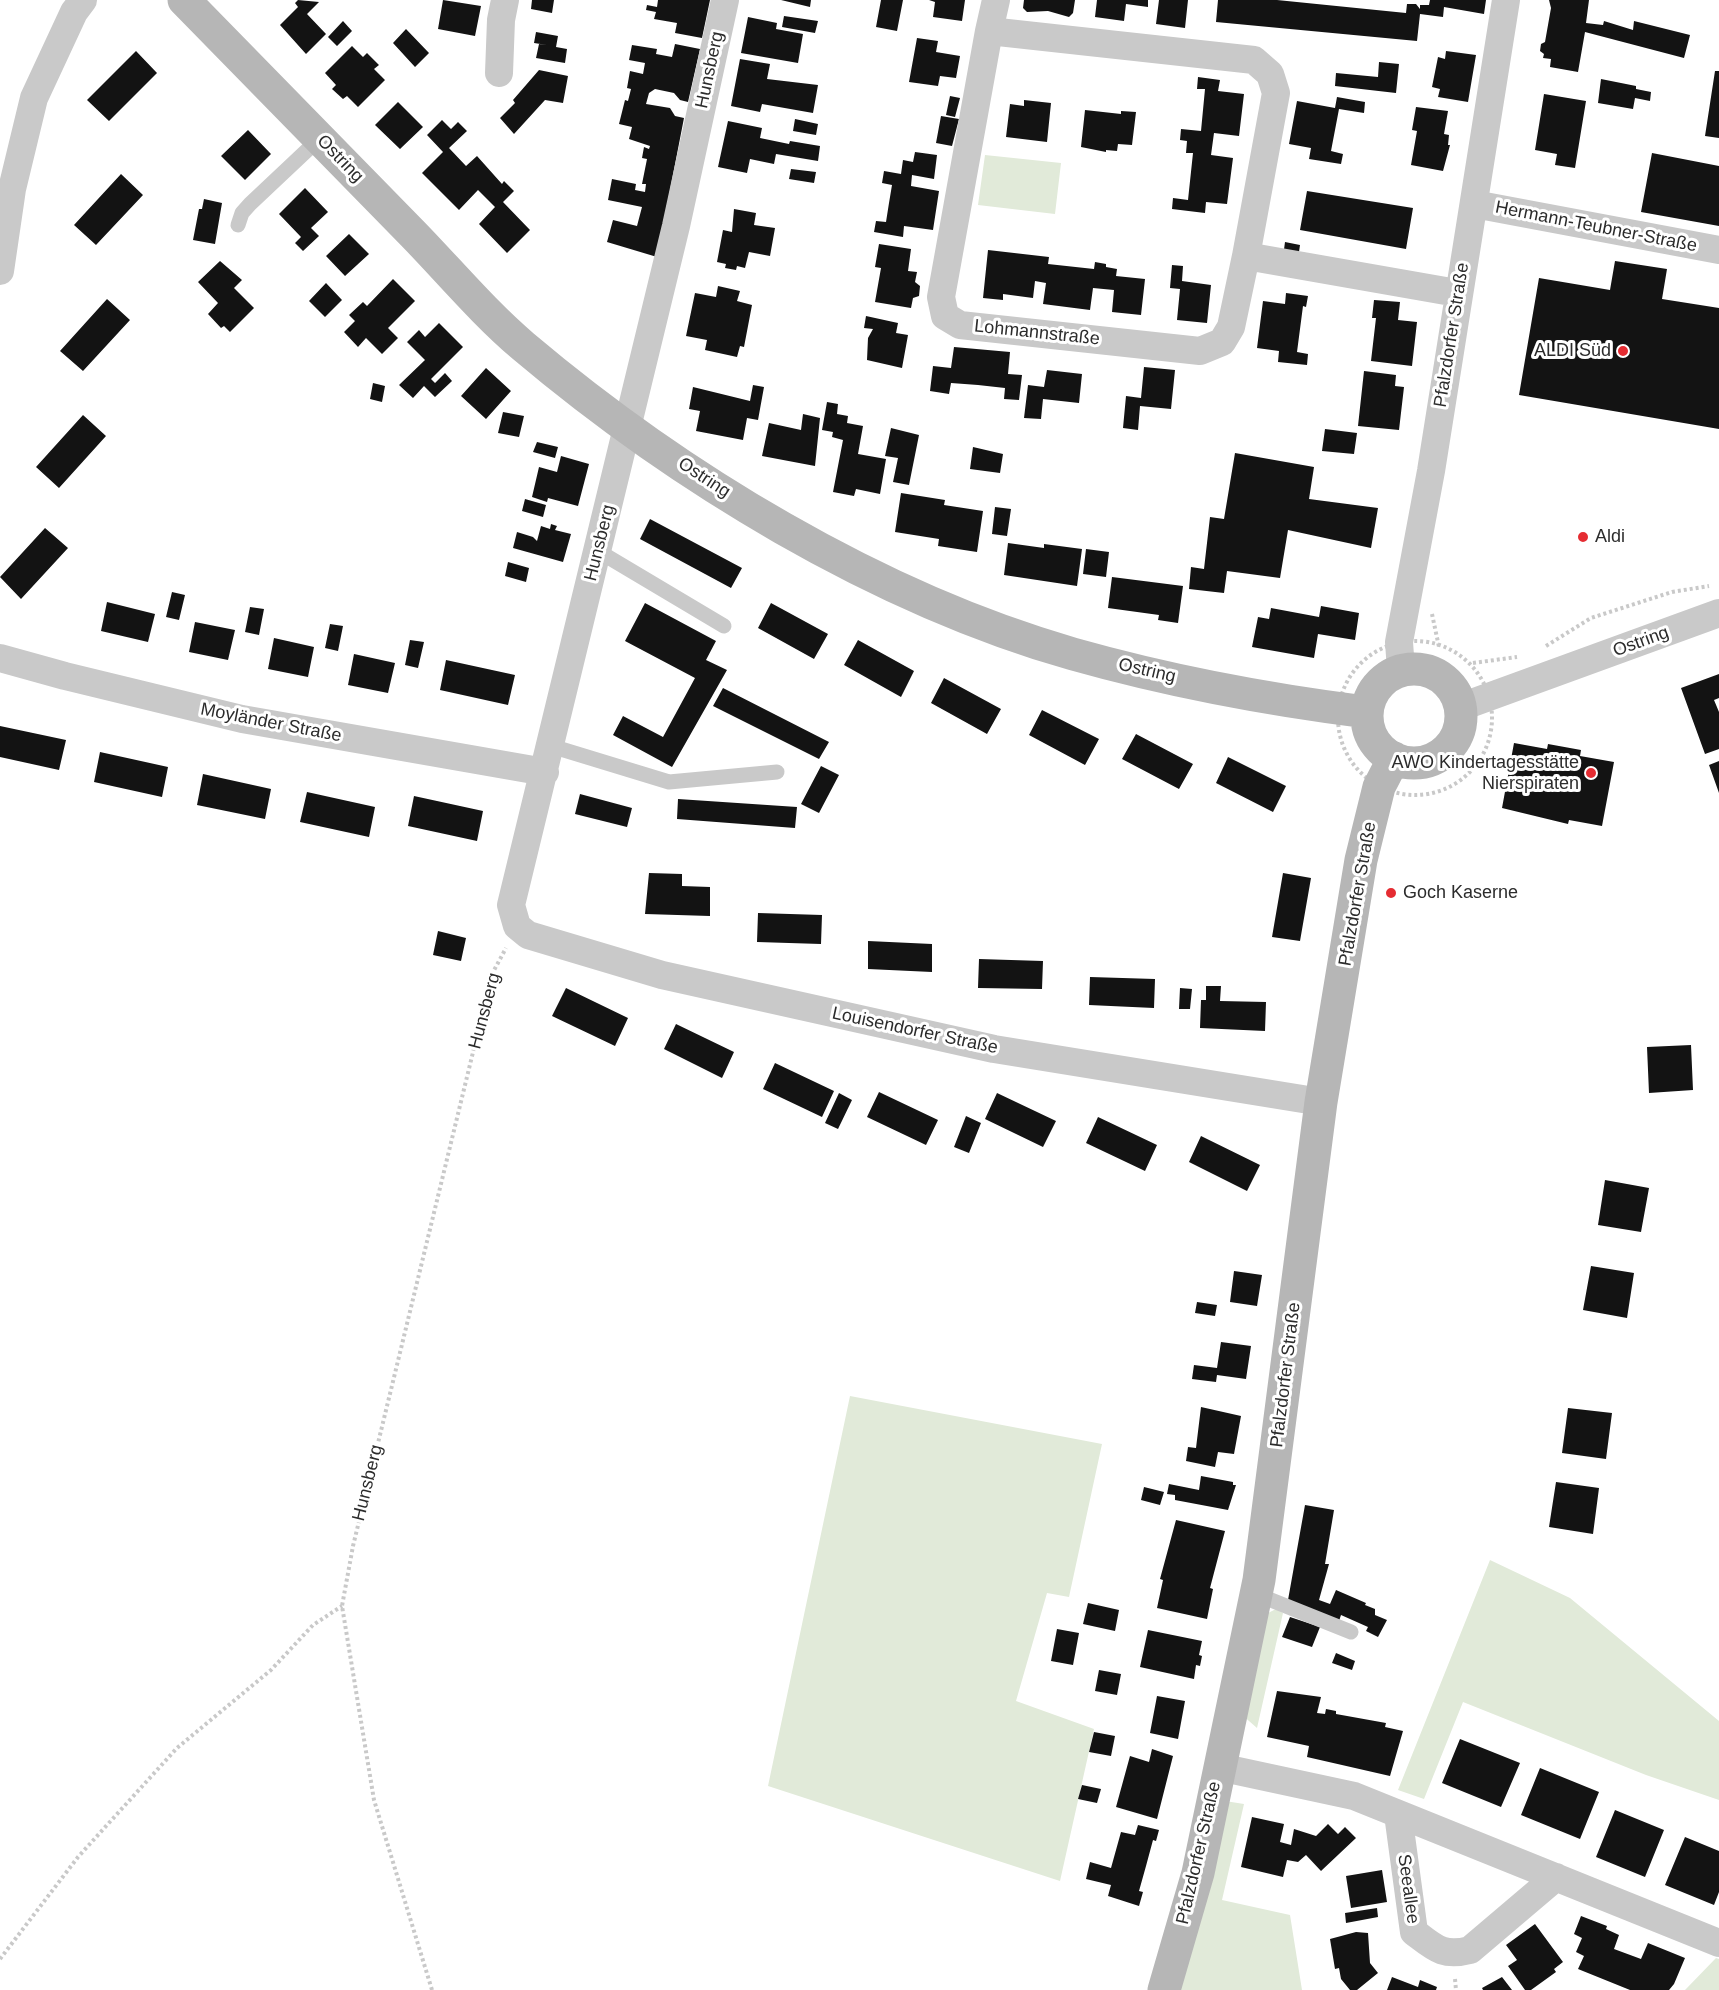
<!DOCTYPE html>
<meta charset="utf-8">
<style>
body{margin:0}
canvas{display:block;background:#fff}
</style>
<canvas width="1719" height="1990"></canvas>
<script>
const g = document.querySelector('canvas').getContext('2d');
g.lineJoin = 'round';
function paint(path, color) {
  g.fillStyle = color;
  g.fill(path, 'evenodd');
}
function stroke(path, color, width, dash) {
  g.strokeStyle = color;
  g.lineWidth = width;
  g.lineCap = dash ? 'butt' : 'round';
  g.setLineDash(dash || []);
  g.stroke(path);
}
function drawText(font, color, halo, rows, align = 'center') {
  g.font = font + ' Helvetica,sans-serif';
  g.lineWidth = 6;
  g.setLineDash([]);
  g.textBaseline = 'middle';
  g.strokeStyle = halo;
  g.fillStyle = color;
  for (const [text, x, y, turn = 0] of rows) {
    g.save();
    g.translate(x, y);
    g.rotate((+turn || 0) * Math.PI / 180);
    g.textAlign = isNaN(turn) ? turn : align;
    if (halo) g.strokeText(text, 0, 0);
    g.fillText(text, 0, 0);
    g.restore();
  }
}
paint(new Path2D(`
 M985 155 1061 163 1055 214 978 205Z
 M850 1396 1102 1444 1069 1597 1047 1593 1016 1701 1094 1729 1060 1881 768 1786Z
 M1490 1560 1570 1598 1719 1721V1800L1646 1775 1463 1702 1424 1799 1398 1790Z
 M1276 1609 1283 1613 1257 1728 1241 1714 1262 1616Z
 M1225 1801 1244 1804 1222 1900 1290 1915 1302 1990H1172Z
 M1716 1958 1719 1959V1990H1685Z`), '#e1ead9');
paint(new Path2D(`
 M298 0 319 2 307 14 326 34 306 54 280 25 298 7 295 3Z
 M443 0 481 6 475 36 438 29Z
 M532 0H554L552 13 531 9Z
 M658 0H710L702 38 675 33 677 23 654 19 656 12 646 10 647 5 657 7Z
 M781 0H811L810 7Z
 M881 0H903L897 31 876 27Z
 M929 0H965L962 21 933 17 935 2Z
 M1024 0H1075L1073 13 1069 17 1048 11 1027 12 1023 8Z
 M1097 0H1148V7L1126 4 1124 21 1095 17Z
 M1159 0H1188L1185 28 1156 24Z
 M1218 0H1277L1406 13 1407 4H1416L1420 9V5H1429L1430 0H1486L1484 14 1444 7 1443 17 1420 14 1417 41 1216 22Z
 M1549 0H1589L1586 23 1603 25 1604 21 1633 30 1634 21 1690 35 1684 58 1585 32 1578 72 1550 67 1551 59 1543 58 1544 54 1540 51 1541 44 1545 42 1551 8Z
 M784 16 818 21 815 33 782 27Z
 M748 17 777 23 776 29 803 34 798 63 741 53Z
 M343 21 352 31 337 46 328 37Z
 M406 29 429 53 415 67 393 43Z
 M536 32 558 36 556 47 567 49 565 63 536 58 539 44 547 45 534 43Z
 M917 38 938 41 936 52 960 56 956 78 940 76 938 86 909 82Z
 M675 44 700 49 688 102 680 100 674 93 655 89 649 93 646 104 670 108 675 116 684 118 657 257 607 242 613 220 637 226 642 207 608 200 612 179 636 184 635 190 645 192 646 184H642L647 159 642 158 644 147 649 149 650 146 629 139 632 127 619 124 625 100 628 101 631 89 627 88 630 71 643 74 645 63 629 60 632 45 657 49 656 54 672 57Z
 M352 46 363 57 367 53 379 65 374 69 385 80 358 107 347 96 343 99 332 89 336 85 325 73Z
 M136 51 157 73 109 121 87 100Z
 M1446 51 1476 55 1468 102 1438 97 1440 89 1432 87 1438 57 1445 59Z
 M740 59 770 64 767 79 818 85 813 113 762 104 760 112 731 106Z
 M1379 62 1399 64 1396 93 1335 86 1336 73 1378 77Z
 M539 70 568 76 563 103 545 100 514 134 500 118 515 103 513 100Z
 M1715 71H1719V138L1705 136Z
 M1198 77 1220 80 1218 91 1244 94 1239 136 1214 133 1211 155 1233 158 1227 204 1206 202 1205 213 1172 209 1173 198 1188 200 1193 153H1186L1187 141 1180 140 1181 129 1201 131 1205 89H1197Z
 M1601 79 1636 86V89L1651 92 1650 101 1635 98 1633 109 1598 103Z
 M1544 94 1586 101 1575 168 1555 165 1557 154 1535 150Z
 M950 96 960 98 955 117 946 115Z
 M1337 97 1365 102 1364 113 1339 109 1331 151 1343 154 1341 164 1309 159 1311 148 1289 144 1297 101 1335 108Z
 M1024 100 1051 103 1047 142 1006 137 1010 104 1024 106Z
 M398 102 423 127 400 149 375 125Z
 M1416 107 1448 111 1444 134 1449 135 1448 145H1450L1443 171 1411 165 1417 131 1412 130Z
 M1085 110 1121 114V111L1136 112 1132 145 1118 144 1117 151 1106 150V152L1081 147Z
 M941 116 959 119 952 146 936 143Z
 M795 119 818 124 816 135 793 131Z
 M442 120 451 129 458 122 467 131 449 148 466 166 477 156 502 184 504 181 514 191 503 202 530 230 507 253 479 224 495 207 478 190 459 210 422 173 443 152 427 135Z
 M728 121 762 128 760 138 789 144 790 141 820 146 818 161 776 154 774 164 750 159 747 173 718 167Z
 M248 130 271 154 245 180 221 156Z
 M915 152 937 155 934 179 912 175 911 186 939 191 933 230 904 226 903 237 874 232 876 221 886 222 889 203 892 185 882 183 884 171 901 174 903 160 913 162Z
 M1652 153 1719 166V226L1641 212Z
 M791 169 816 172 814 183 789 179Z
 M121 174 143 195 96 245 74 225Z
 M305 188 328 212 311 228 319 236 303 251 295 243 301 237 279 214Z
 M1307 191 1413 208 1406 249 1300 230Z
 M204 199 222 203 215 244 193 240 199 209H202Z
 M734 209 756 213 754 225 775 228 770 256 749 252 745 268 737 266 736 270 725 268 726 264 717 262 723 230 732 232Z
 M349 234 369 254 345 276 326 256Z
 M1285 242 1300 245 1298 259 1283 257Z
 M879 244 911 249 908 271 917 272 915 282 920 286 919 296 913 298 911 308 875 302 881 268 875 267Z
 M988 250 1049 257 1048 264 1094 269 1095 262 1106 264V267L1117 269 1116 276 1145 279 1141 315 1112 312 1114 290 1093 288 1090 310 1043 304 1046 283 1035 281 1033 298 1003 294V300L983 298Z
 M220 261 242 280 234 288 254 308 230 332 224 326 221 328 208 314 218 303 198 282Z
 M1615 261 1667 269 1662 299 1719 308V429L1519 395 1539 278 1610 290Z
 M1172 265 1183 266 1182 281 1211 285 1207 323 1177 320 1180 289 1170 288Z
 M393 279 415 301 388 328 398 338 382 354 366 338 358 347 344 332 355 321 349 315 363 302 367 306Z
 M326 283 342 300 325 317 309 301Z
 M718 286 740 291 737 301 752 305 744 347 740 346 737 357 705 350 707 340 686 336 695 293 716 297Z
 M1286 293 1308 296 1306 307 1303 306 1297 352 1308 354 1307 365 1278 362 1279 351 1257 348 1263 301 1285 304Z
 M107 299 130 320 83 371 60 351Z
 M1374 300 1400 302 1398 320 1417 322 1412 366 1371 361 1376 318H1372Z
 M866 316 898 323 896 333 908 335 902 368 867 360 868 338 873 329 864 328Z
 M439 323 463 347 431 379 435 383 445 373 452 381 435 397 424 386 413 398 399 385 425 360 407 342 419 330 425 337Z
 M954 347 1010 352 1008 374 1022 375 1019 400 1004 399 1005 388 978 385 951 383 949 394 930 391 933 366 951 368Z
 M1144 367 1175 370 1171 409 1140 406 1138 430 1123 428 1126 396 1141 398Z
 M486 368 511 391 486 419 461 396Z
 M1047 370 1082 374 1079 403 1043 399 1041 419 1024 418 1028 385 1044 387Z
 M1364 371 1396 375 1395 386 1404 387 1399 430 1358 426Z
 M373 383 385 386 382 402 370 399Z
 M753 385 764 387 758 420 747 418 743 440 696 431 700 411 689 409 693 387 750 401Z
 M827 402 838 404 837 414 848 416 847 423 863 426 858 454 886 459 880 494 856 489 854 496 833 492 843 440 832 437 833 432 822 430Z
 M503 412 524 416 519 437 498 433Z
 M803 414 820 418 815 466 762 456 769 423 801 430Z
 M83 415 106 436 59 488 36 467Z
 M891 428 919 435 909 485 893 482 898 458 885 456Z
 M1325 429 1357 433 1354 454 1322 451Z
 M537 442 558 447 555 458 533 452Z
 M973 447 1003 454 1000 473 970 469Z
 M1235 453 1314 467 1309 499 1378 508 1371 548 1288 530 1280 578 1227 571 1224 593 1189 589 1191 567 1204 569 1210 517 1224 519Z
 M561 456 589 464 578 506 548 498 547 502 532 497 539 467 557 472Z
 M901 493 945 500 944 505 983 511 977 552 938 546 939 539 895 532Z
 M525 499 546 505 543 517 522 511Z
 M995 507 1011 509 1007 536 992 534Z
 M650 519 742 568 731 588 640 539Z
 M551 524 557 526 555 530 571 534 563 562 513 548 517 532 533 537 537 541 541 526 550 529Z
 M45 528 68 548 21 599 0 577Z
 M1008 543 1044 548V544L1082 549 1077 586 1004 575Z
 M1086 549 1109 552 1106 577 1083 574Z
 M508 562 529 568 526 582 505 576Z
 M1112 577 1183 586 1178 623 1158 620 1159 615 1108 608Z
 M172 592 185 595 179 620 166 617Z
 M107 602 155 614 148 642 101 631Z
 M645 603 716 641 706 660 727 670 672 767 613 735 623 716 663 737 695 678 625 641Z
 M771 603 828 634 814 659 758 628Z
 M1321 606 1359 613 1355 640 1318 634 1314 658 1252 647 1258 617 1269 619 1271 608 1319 617Z
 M250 607 264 609 259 635 245 632Z
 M195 622 235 630 228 660 189 652Z
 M330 624 343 626 338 651 325 648Z
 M274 638 314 647 308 677 268 669Z
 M410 640 424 642 418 668 405 665Z
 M858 640 914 671 901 697 844 665Z
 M354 654 395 663 388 693 348 685Z
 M446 660 515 675 508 705 440 690Z
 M1719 674V698L1714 700 1719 712V749L1705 754 1681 688Z
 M944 678 1001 709 987 734 931 703Z
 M723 688 829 742 819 759 713 706Z
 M1042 710 1099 739 1085 765 1029 735Z
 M0 726 66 740 59 770 0 757Z
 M1136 734 1193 764 1179 789 1122 759Z
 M1514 743 1547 749 1548 744 1581 750 1580 756 1614 762 1602 826 1569 820 1568 824 1502 808Z
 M100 752 168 767 162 797 94 782Z
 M1228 757 1286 786 1273 812 1216 783Z
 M1719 761V793L1709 765Z
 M821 766 839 775 819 813 801 804Z
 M203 774 271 789 265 819 197 805Z
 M307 792 375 807 369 837 300 822Z
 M580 794 632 808 627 827 575 814Z
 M414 796 483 811 477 841 408 826Z
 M678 799 797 807 795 828 677 819Z
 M649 873 682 874V886L710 887V916L645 914Z
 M1283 873 1311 878 1300 941 1272 937Z
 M758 913 822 915 821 944 757 942Z
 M438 931 466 938 461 961 433 955Z
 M868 941 932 944V972L868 969Z
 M979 959 1043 961 1042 989 978 988Z
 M1090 977 1155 979 1154 1008 1089 1005Z
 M1206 986H1221L1220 1001 1266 1002 1265 1031 1200 1028 1201 1000H1206Z
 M566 988 628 1018 615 1046 552 1016Z
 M1180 988 1192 989 1190 1009H1179Z
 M676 1024 734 1052 722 1078 664 1049Z
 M1691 1045 1693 1090 1649 1093 1647 1047Z
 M775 1063 834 1091 822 1117 763 1089Z
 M879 1092 938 1120 926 1145 867 1117Z
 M839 1093 852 1100 838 1129 825 1123Z
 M997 1093 1056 1121 1043 1147 985 1119Z
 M966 1116 981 1123 969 1153 954 1147Z
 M1098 1117 1157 1145 1145 1171 1086 1143Z
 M1201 1136 1260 1165 1247 1191 1189 1162Z
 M1605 1180 1649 1188 1641 1232 1598 1225Z
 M1591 1266 1634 1273 1627 1318 1583 1310Z
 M1234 1271 1262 1275 1257 1306 1230 1302Z
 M1197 1302 1217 1305 1215 1316 1195 1313Z
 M1221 1342 1251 1346 1246 1379 1217 1375 1216 1382 1192 1379 1194 1365 1217 1368Z
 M1201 1407 1241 1416 1234 1454 1218 1452 1215 1467 1186 1461 1188 1447 1196 1448Z
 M1568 1408 1612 1413 1606 1459 1562 1453Z
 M1201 1476 1233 1482V1485H1236L1228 1510 1175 1500V1495L1167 1494 1169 1484 1199 1490Z
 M1556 1482 1599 1488 1593 1534 1549 1527Z
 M1144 1487 1164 1492 1160 1505 1141 1500Z
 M1305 1505 1334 1510 1325 1564H1329L1319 1600 1330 1604 1336 1590 1366 1603 1365 1605 1375 1609V1615L1387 1620 1378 1637 1366 1631 1368 1627 1341 1615 1339 1621 1288 1600Z
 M1176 1520 1225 1531 1210 1588 1213 1589 1207 1619 1157 1608 1163 1580 1160 1579Z
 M1088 1603 1119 1610 1115 1631 1083 1624Z
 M1290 1617 1320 1627 1312 1647 1282 1637Z
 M1057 1629 1079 1633 1073 1665 1051 1661Z
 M1148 1630 1202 1641 1199 1655 1202 1656 1200 1666 1196 1665 1194 1679 1140 1667Z
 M1336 1653 1355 1661 1352 1670 1332 1663Z
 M1099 1670 1121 1674 1117 1695 1095 1691Z
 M1277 1691 1321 1697 1317 1713 1325 1714 1326 1709 1336 1711V1714L1386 1723 1385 1727 1403 1731 1390 1776 1307 1757 1309 1746 1267 1737Z
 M1157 1696 1185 1701 1178 1739 1150 1733Z
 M1094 1732 1115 1736 1111 1756 1089 1752Z
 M1460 1739 1520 1763 1501 1807 1442 1783Z
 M1152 1749 1173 1756 1157 1819 1116 1807 1130 1756 1149 1762Z
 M1540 1768 1599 1792 1580 1839 1521 1815Z
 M1082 1785 1101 1789 1097 1803 1078 1799Z
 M1615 1810 1664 1830 1645 1877 1596 1857Z
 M1252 1817 1284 1824 1280 1842 1291 1845 1294 1829 1316 1836 1328 1824 1338 1834 1345 1827 1356 1838 1321 1871 1306 1855 1298 1862 1287 1860 1283 1877 1241 1867Z
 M1138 1825 1159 1830 1156 1841 1153 1840 1146 1866 1139 1891 1143 1892 1139 1906 1108 1896 1111 1885 1086 1879 1090 1862 1111 1868 1121 1832 1135 1835Z
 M1685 1837 1719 1851V1892L1714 1905 1665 1885Z
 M1382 1870 1387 1902 1351 1908 1346 1876Z
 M1377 1908 1378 1917 1346 1923 1345 1913Z
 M1581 1916 1607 1926 1606 1929 1619 1935 1614 1949 1641 1959 1648 1943 1685 1958 1674 1984 1669 1990H1630L1578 1969 1584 1956 1576 1952 1582 1938 1574 1934Z
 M1535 1924 1563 1962 1554 1969 1556 1972 1531 1990H1525L1508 1966 1517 1960 1506 1945Z
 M1356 1932 1368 1933 1370 1963 1378 1973 1357 1990H1350L1341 1979 1339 1968 1335 1969 1330 1939Z
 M1392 1977 1418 1987 1420 1980 1437 1987 1436 1990H1387Z
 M1502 1977 1512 1990H1483L1482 1988Z`), '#131313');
stroke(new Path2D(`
 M1432 614 1439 647
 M1338 718a77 77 0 1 1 154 0a77 77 0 1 1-154 0Z
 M1546 646 1591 618 1672 592 1709 586
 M1473 663 1517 657
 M0 1959 78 1857 177 1748 271 1670 313 1625 342 1606
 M1455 1979 1456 1990
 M432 1990 374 1800 342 1606 353 1546 492 974 506 948`), '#c9c9c9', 4, [3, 3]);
stroke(new Path2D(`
 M238 225 242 213 250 204 319 139
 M598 551 724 626
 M551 746 669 782 777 772
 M1256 1594 1351 1632`), '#c9c9c9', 15);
stroke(new Path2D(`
 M725 0 676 226 511 905 517 926 528 935 662 975 994 1049 1321 1102
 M989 31 996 0
 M499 73 501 20 505 0
 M1474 204 1719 250
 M1246 256 1231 327 1222 342 1200 351 960 325 945 316 941 297 989 31 1254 60 1270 74 1276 93 1246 256 1457 293
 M0 271 12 189 34 98 74 12 83 0
 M0 658 65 676 242 719 545 772
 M1401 670 1399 642 1431 471 1506 0
 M1461 707 1719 613
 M1219 1767 1354 1796 1719 1943
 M1398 1814 1414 1932C1435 1948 1443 1957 1470 1950L1556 1877`), '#c9c9c9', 28);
stroke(new Path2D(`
 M184 0C260 78 337 156 413 234 449 271 484 313 523 346 678 477 877 598 1073 654 1165 680 1271 700 1366 712
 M1367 716a47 47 0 1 1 94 0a47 47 0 1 1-94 0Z
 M1164 1990 1198 1873 1259 1580 1321 1102 1361 860 1379 787 1394 758`), '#b6b6b6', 33);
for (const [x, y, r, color] of [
 [1623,351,6,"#e52c32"],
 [1583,537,6,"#e52c32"],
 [1591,773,6,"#e52c32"],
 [1391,893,6,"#e52c32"]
]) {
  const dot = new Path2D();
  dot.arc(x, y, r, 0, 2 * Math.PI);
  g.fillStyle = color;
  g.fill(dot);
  stroke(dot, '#fff', 2);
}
drawText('18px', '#2c2c2c', '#fff', [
 ["Hunsberg",710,70,-78],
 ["Ostring",340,159,46],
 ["Hermann-Teubner-Straße",1596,227,11],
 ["Lohmannstraße",1037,333,6],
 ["Pfalzdorfer Straße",1452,335,-81],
 ["Ostring",704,478,33],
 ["Hunsberg",600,543,-76],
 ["Ostring",1641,642,-20],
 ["Ostring",1147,671,13],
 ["Moyländer Straße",271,723,11],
 ["Pfalzdorfer Straße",1358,894,-80],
 ["Hunsberg",485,1011,-75],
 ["Louisendorfer Straße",915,1031,12],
 ["Pfalzdorfer Straße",1286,1375,-83],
 ["Hunsberg",368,1483,-76],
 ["Pfalzdorfer Straße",1199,1853,-77],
 ["Seeallee",1408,1889,82]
]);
drawText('18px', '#2c2c2c', '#fff', [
 ["ALDI Süd",1611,351],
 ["Aldi",1595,537,"left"],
 ["AWO Kindertagesstätte",1579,763],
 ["Nierspiraten",1579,784],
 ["Goch Kaserne",1403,893,"left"]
], 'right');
</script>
